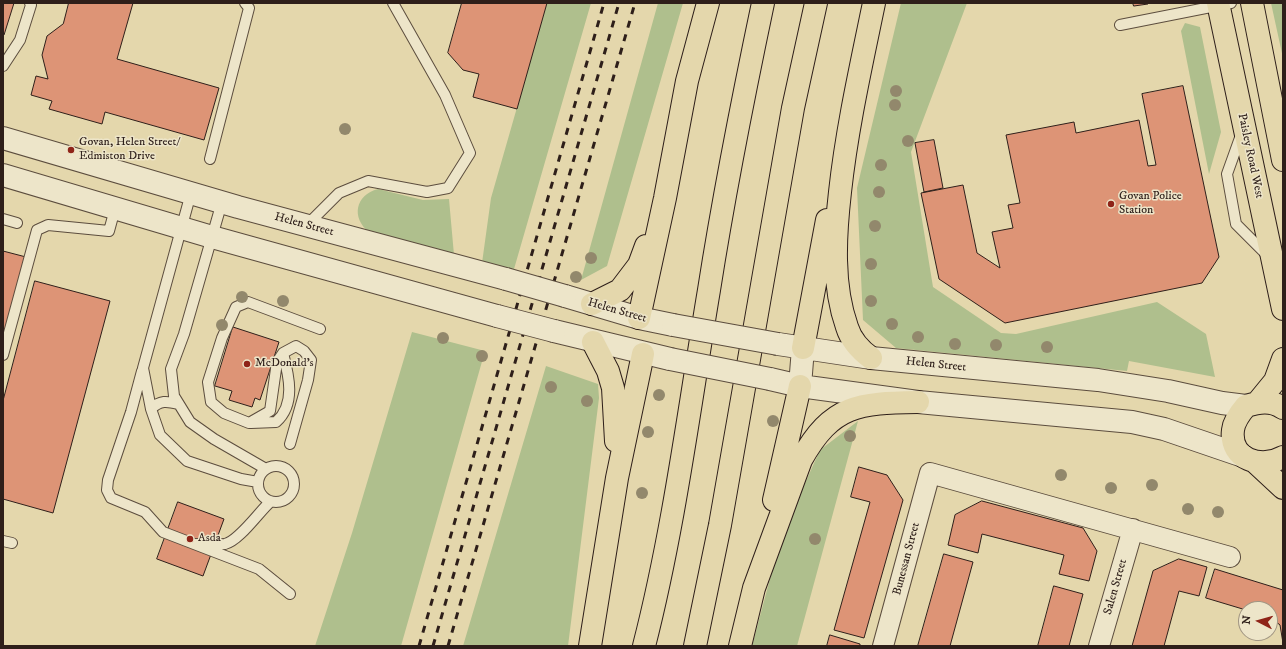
<!DOCTYPE html>
<style>
body{margin:0}
#map{position:relative;width:1286px;height:649px;overflow:hidden;background:#e4d7ac;font-family:"IM FELL DW Pica",serif}
canvas{display:block}
.frame{position:absolute;inset:0;border:4px solid #2e1f1a;pointer-events:none}
.north{position:absolute;left:1238px;top:601px;width:40px;height:40px;box-sizing:border-box;background:#ede5c9;border:1px solid #a19683;border-radius:50%;rotate:276deg;font-size:11px;font-weight:700;line-height:16px;text-align:center;color:#2e1f1a}
.north::after{content:'';display:block;margin:auto;width:14px;height:18px;background:#8f2418;clip-path:polygon(50% 0,100% 100%,50% 72%,0 100%)}
</style>
<div id="map">
<canvas width="1286" height="649"></canvas>
<div class="frame"></div>
<div class="north">N</div>
</div>
<script>
const g = document.querySelector('canvas').getContext('2d');
g.lineJoin = 'round';
function paint(path, color) {
  g.fillStyle = color;
  g.fill(path, 'evenodd');
}
function stroke(path, color, width, dash) {
  g.strokeStyle = color;
  g.lineWidth = width;
  g.lineCap = dash ? 'butt' : 'round';
  g.setLineDash(dash || []);
  g.stroke(path);
}
function drawText(font, color, halo, rows, align = 'center') {
  g.font = font + ' "IM FELL DW Pica",serif';
  g.lineWidth = 3;
  g.setLineDash([]);
  g.textBaseline = 'middle';
  g.strokeStyle = halo;
  g.fillStyle = color;
  for (const [text, x, y, turn = 0] of rows) {
    g.save();
    g.translate(x, y);
    g.rotate((+turn || 0) * Math.PI / 180);
    g.textAlign = isNaN(turn) ? turn : align;
    if (halo) g.strokeText(text, 0, 0);
    g.fillText(text, 0, 0);
    g.restore();
  }
}
paint(new Path2D(`
 M547 3H591L514 269 482 263 491 198Z
 M658 3H683L607 266 581 280Z
 M901 3H967L911 152 933 287 1001 333 1016 334 1157 302 1206 334 1215 377 1129 361 1127 371 896 348 863 320 857 188Z
 M1271 3H1283V58Z
 M1185 23 1200 27 1221 132 1209 174 1181 31Z
 M378 189 423 200 449 199 454 255 369 232C351 218 355 195 378 189Z
 M412 332 485 351 401 646H315L352 533Z
 M546 366 598 384 599 398 568 646H463Z
 M858 421 797 646H752L782 534 820 450Z`), '#afbf8d');
const building = new Path2D(`
 M3 3H14L4 35H3Z
 M69 3H133L117 59 219 88 204 140 105 112 102 124 49 109 52 101 31 95 36 76 48 79 42 55 47 36 63 24Z
 M462 3H547L517 109 473 97 479 74 463 70 448 53Z
 M1133 3H1148V4L1134 6Z
 M1183 86 1219 257 1202 283 1005 323 939 279 921 193 963 185 977 253 1000 268 992 232 1013 228 1008 205 1020 203 1006 135 1074 122 1076 133 1139 120 1148 166 1156 165 1142 94Z
 M934 140 943 188 924 192 915 143Z
 M3 251 26 257 3 341Z
 M35 281 110 301 53 513 3 499V401Z
 M233 327 279 342 260 400 255 398 252 407 229 400 232 391 215 386Z
 M859 467 887 475 903 500 864 638 834 630 870 502 851 497Z
 M982 501 1083 528 1097 551 1089 581 1059 574 1064 555 982 534 978 553 948 545 955 515Z
 M178 502 224 519 203 576 157 559Z
 M944 554 973 562 950 646H918Z
 M1179 559 1207 567 1199 596 1179 591 1164 646H1132L1153 571Z
 M1215 569 1283 590V643L1280 625 1270 617V609L1246 610 1206 598Z
 M1054 586 1083 594 1069 646H1038Z
 M830 635 860 644V646H827Z`);
paint(building, '#dd9476');
stroke(building, '#2e1f1a', 1);
const service = new Path2D(`
 M1120 25 1231 3
 M3 66 20 40 31 5 30 3
 M1241 135 1227 174 1236 224 1268 256
 M210 159 249 8 245 3
 M191 193 143 368 151 409 160 435 187 461 241 479 258 482
 M222 202 184 334 171 369 174 396 190 422 214 439 266 469
 M3 219 17 223
 M307 225 339 193 368 181 427 192 448 188 470 153 445 95 393 3
 M3 355 37 230 48 225 109 231 115 209
 M142 371 131 412 108 480 107 490 111 498 145 512 163 532 259 569 290 594
 M151 409C160 400 167 401 178 404
 M251 423 276 422C296 404 289 376 283 353
 M290 444 308 380 311 360 304 351 296 346 283 353 277 362 270 411 249 423 224 413 211 402 208 382 222 338 236 307 248 302 320 329
 M258 484a18 18 0 1 1 36 0a18 18 0 1 1-36 0Z
 M3 541 12 543
 M197 544C206 544 217 545 225 544 239 541 259 512 270 502`);
const minor = new Path2D(`
 M883 646 930 473 1230 557
 M1099 646 1133 529`);
const tertiary = new Path2D(`
 M3 138 238 207 506 279
 M3 175 212 237 497 316
 M565 296 639 318 673 325
 M554 331 670 359
 M778 344 871 358 1098 380 1168 391 1222 403 1246 406
 M770 379 800 386 918 402 1132 422 1164 429 1243 456
 M800 386 803 348`);
const primary = new Path2D(`
 M1218 3 1283 309
 M1252 3 1283 160
 M1257 403 1275 381 1283 359
 M1283 408C1271 400 1259 402 1246 406 1240 413 1234 421 1233 430 1229 460 1262 469 1283 457
 M1255 462 1283 488`);
const motorway = new Path2D(`
 M592 304 620 290 639 265 646 246
 M639 318 665 198 687 81 708 3
 M593 342 608 371 613 388 616 441
 M803 348 827 220
 M871 358C860 350 851 340 847 327 832 285 835 236 840 192 847 128 861 66 874 3
 M774 500 800 386
 M590 646 617 478 643 354
 M644 646C674 529 689 409 709 290 724 194 743 98 763 3
 M695 646 720 525 793 108 816 3
 M740 646 754 588 801 460C832 404 859 403 918 402`);
stroke(service, '#5c4d3e', 12);
stroke(minor, '#5c4d3e', 22);
stroke(tertiary, '#5c4d3e', 24);
stroke(primary, '#2e1f1a', 24);
stroke(motorway, '#2e1f1a', 24);
stroke(service, '#ede5c9', 10);
stroke(minor, '#ede5c9', 20);
stroke(tertiary, '#ede5c9', 22);
stroke(primary, '#e4d7ac', 22);
stroke(motorway, '#e4d7ac', 22);
stroke(new Path2D(`
 M419 646 604 3
 M433 646 619 3
 M448 646 635 3`), '#2e1f1a', 3, [7, 7]);
const tertiaryBridge = new Path2D(`
 M506 279 565 296
 M497 316 554 331
 M673 325 778 344
 M670 359 770 379`);
stroke(tertiaryBridge, '#5c4d3e', 24, []);
stroke(tertiaryBridge, '#ede5c9', 22);
g.fillStyle = '#92886c';
for (const [x, y] of [
 [896,91],
 [895,105],
 [345,129],
 [908,141],
 [881,165],
 [879,192],
 [875,226],
 [591,258],
 [871,264],
 [576,277],
 [242,297],
 [283,301],
 [871,301],
 [892,324],
 [222,325],
 [918,337],
 [443,338],
 [955,344],
 [996,345],
 [1047,347],
 [482,356],
 [551,387],
 [659,395],
 [587,401],
 [773,421],
 [648,432],
 [850,436],
 [1061,475],
 [1152,485],
 [1111,488],
 [642,493],
 [1188,509],
 [1218,512],
 [815,539]
]) {
  g.beginPath();
  g.arc(x, y, 6, 0, 2 * Math.PI);
  g.fill();
}
for (const [x, y, r, color] of [
 [71,150,4,"#8f2418"],
 [1111,204,4,"#8f2418"],
 [247,364,4,"#8f2418"],
 [190,539,4,"#8f2418"]
]) {
  const dot = new Path2D();
  dot.arc(x, y, r, 0, 2 * Math.PI);
  g.fillStyle = color;
  g.fill(dot);
  stroke(dot, '#ede5c9', 1.5);
}
drawText('12px', '#2e1f1a', '#ede5c9', [
 ["Govan, Helen Street/",79,143],
 ["Edmiston Drive",79,157],
 ["Govan Police",1119,197],
 ["Station",1119,211],
 ["McDonald's",255,364],
 ["Asda",198,539]
], 'left');
drawText('12px', '#2e1f1a', '#ede5c9', [
 ["Paisley Road West",1250,156,78],
 ["Helen Street",304,225,15],
 ["Helen Street",617,311,16],
 ["Helen Street",936,365,6],
 ["Bunessan Street",907,559,-75],
 ["Salen Street",1116,587,-74]
]);
</script>
